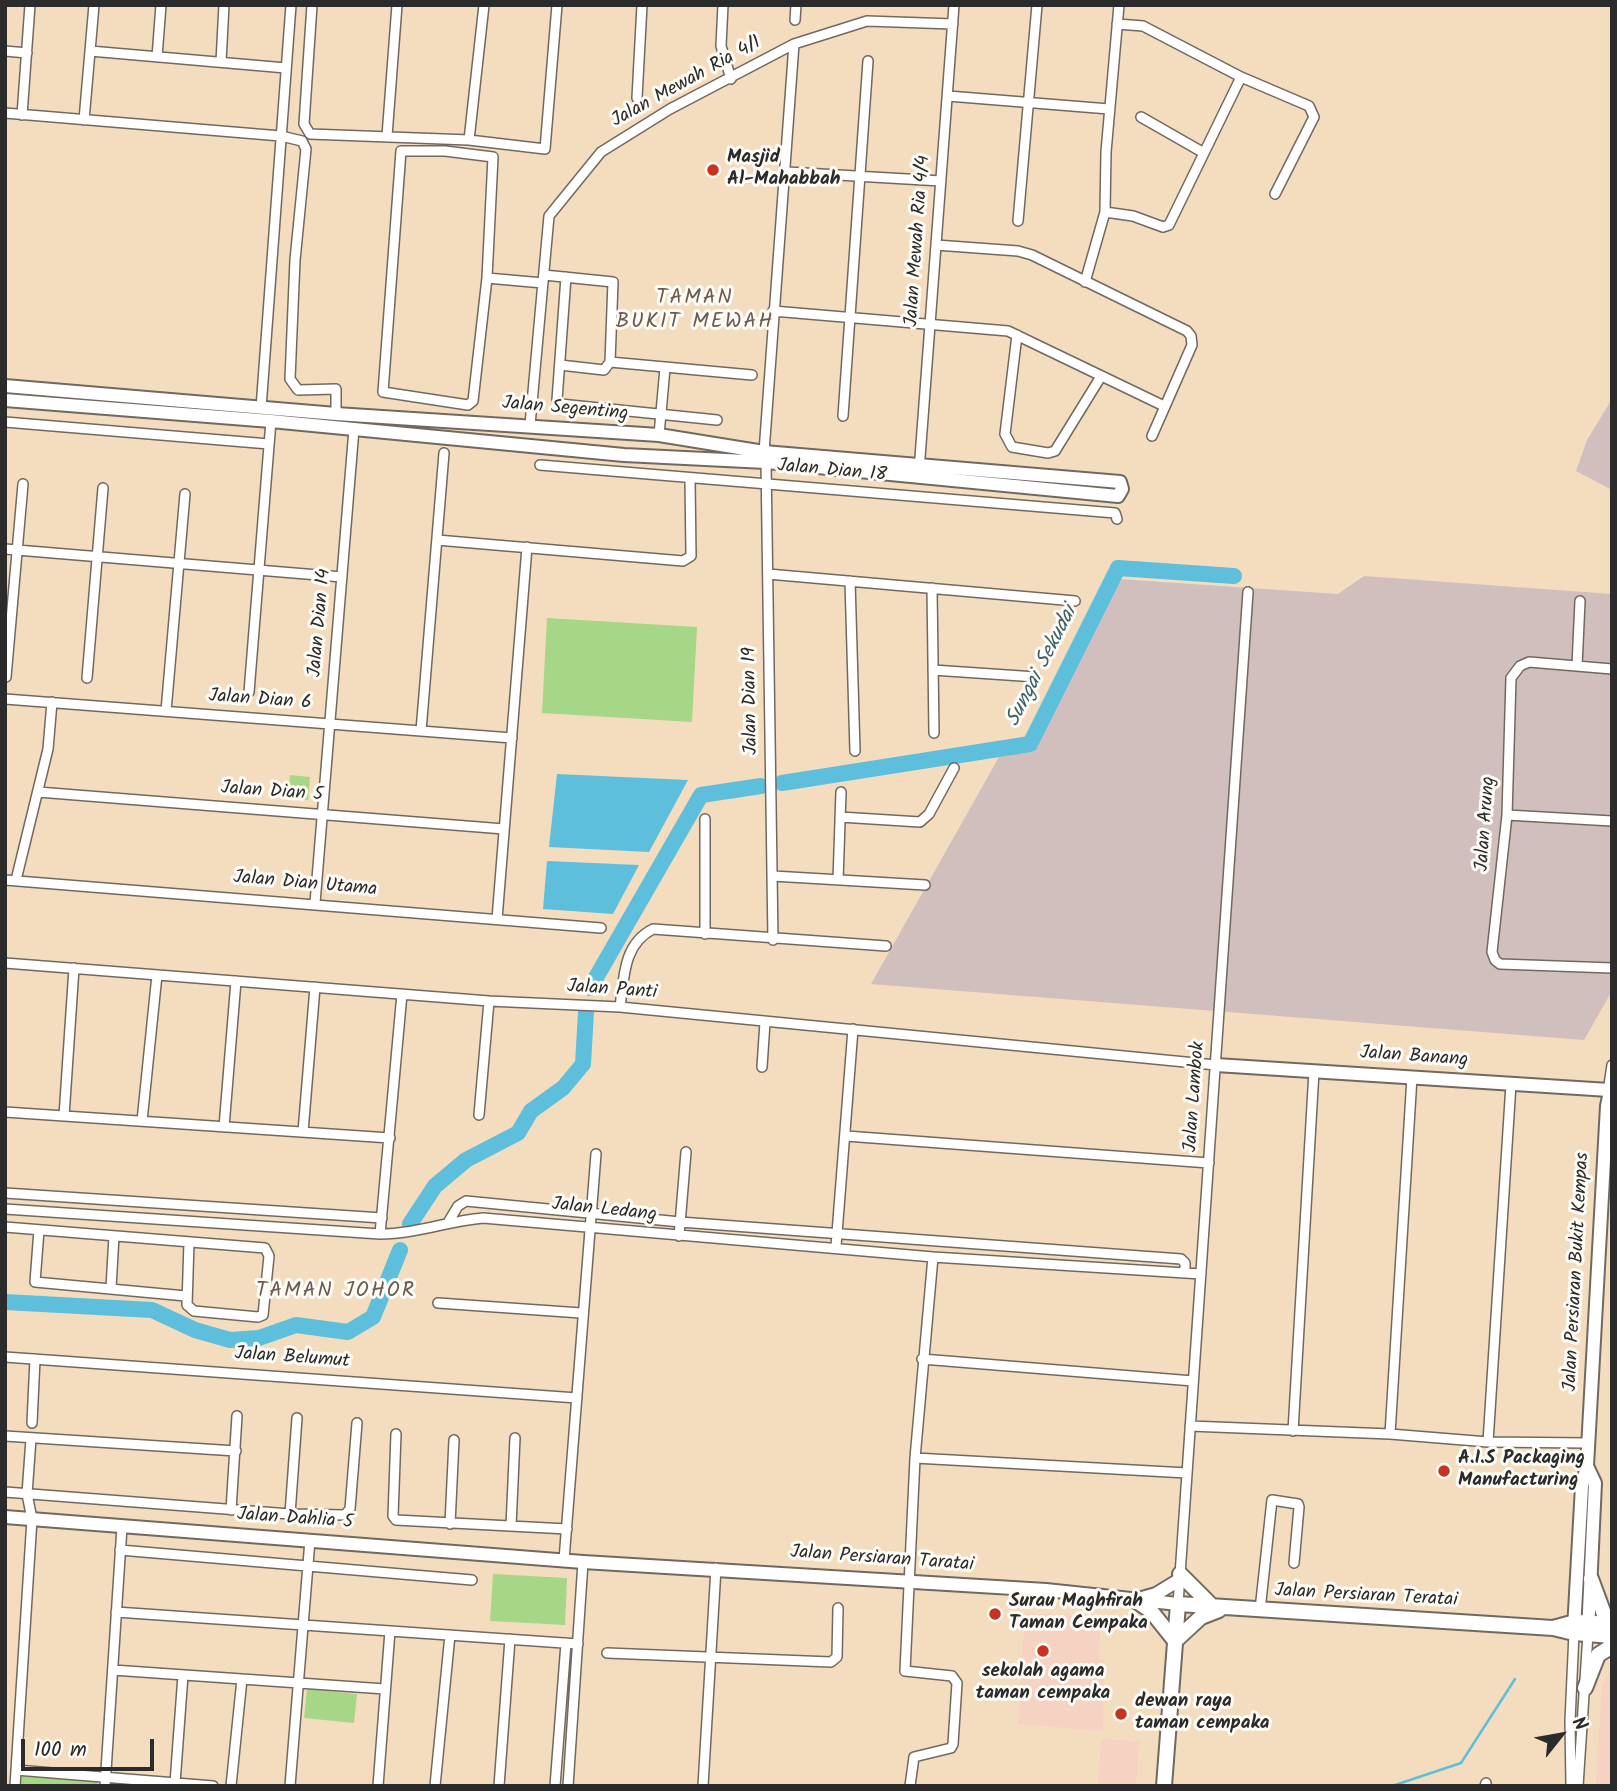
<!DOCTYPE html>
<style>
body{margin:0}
#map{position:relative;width:1617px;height:1791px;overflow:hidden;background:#f4ddbf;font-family:Kalam,sans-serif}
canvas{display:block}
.frame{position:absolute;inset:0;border:7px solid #2b2b2b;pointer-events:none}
.north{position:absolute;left:1526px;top:1700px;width:70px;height:70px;-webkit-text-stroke:5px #fdfcf7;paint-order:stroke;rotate:59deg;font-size:19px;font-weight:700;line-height:28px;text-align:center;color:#2b2b2b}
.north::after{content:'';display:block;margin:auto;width:24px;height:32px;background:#2b2b2b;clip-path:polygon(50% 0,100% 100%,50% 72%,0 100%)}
.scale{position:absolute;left:21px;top:1739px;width:133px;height:32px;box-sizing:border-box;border:4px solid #2b2b2b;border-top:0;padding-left:9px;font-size:21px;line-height:24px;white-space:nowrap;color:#2b2b2b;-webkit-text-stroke:5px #fdfcf7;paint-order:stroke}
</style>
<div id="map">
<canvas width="1617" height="1791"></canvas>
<div class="frame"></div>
<div class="north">N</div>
<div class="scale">100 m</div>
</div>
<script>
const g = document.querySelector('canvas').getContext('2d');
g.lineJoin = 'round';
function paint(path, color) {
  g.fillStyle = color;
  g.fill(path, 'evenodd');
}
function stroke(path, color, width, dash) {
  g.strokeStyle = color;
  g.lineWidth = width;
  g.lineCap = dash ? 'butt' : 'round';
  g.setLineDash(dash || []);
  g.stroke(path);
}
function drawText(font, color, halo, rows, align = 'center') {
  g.font = font + ' Kalam,sans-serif';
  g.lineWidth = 6;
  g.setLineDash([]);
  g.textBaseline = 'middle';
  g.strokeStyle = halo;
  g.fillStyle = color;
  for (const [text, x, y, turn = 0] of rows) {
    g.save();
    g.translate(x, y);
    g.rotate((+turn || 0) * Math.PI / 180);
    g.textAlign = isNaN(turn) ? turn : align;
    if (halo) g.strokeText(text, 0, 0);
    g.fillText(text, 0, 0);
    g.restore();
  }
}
paint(new Path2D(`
 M1025 1613 1101 1618 1098 1658 1104 1659 1103 1731 1018 1724Z
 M1612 1668V1786H1596L1602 1685Z
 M1102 1738 1139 1742 1136 1786H1097Z`), '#f5d2c2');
paint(new Path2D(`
 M1612 399V490L1576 471 1587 440Z
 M1364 576 1612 594V991L1584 1040 871 984 999 757 1031 751 1119 579 1338 594Z`), '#d1bfbd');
paint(new Path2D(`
 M547 618 697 627 692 722 542 713Z
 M290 775 310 777 308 800 288 798Z
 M493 1574 567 1578 565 1625 490 1621Z
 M307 1689 357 1694 354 1723 304 1718Z
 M22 1773 98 1779 97 1786H20Z`), '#a5d786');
paint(new Path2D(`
 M557 774 688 780 649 852 549 847Z
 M547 861 639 865 613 914 543 909Z`), '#5dbfdb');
stroke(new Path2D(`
 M1392 1786 1461 1763 1515 1679`), '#5dbfdb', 2.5);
stroke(new Path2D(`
 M782 783 1030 744 1118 568 1234 576
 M590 988 701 795 761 786
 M410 1224 435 1186 466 1160 518 1133 531 1111 563 1088 583 1064 586 1012
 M5 1302 152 1310 195 1330 230 1340 259 1338 296 1325 348 1332 373 1317 400 1250`), '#5dbfdb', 16);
const street = new Path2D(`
 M312 5 304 124 310 134 469 140 545 149 557 5
 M723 5 721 46 731 79
 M795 20 796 5
 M1117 24 1143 26 1241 77 1309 106 1314 117 1275 194
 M5 51 27 53
 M90 51 286 68
 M157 57 161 5
 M221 62 224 5
 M948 96 1109 109
 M637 98 642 5
 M5 113 281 136 302 141 306 149 295 260 290 379 298 390 336 389V414
 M22 115 30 5
 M1141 117 1204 153
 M84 120 94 5
 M387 136 397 5
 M469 140 484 5
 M401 151H445L493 157 487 278 473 401 468 405 383 392Z
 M787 172 941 181
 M1105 212 1133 216 1163 227 1169 225 1241 77
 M1018 221 1037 5
 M936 245 1018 251 1032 255 1187 331 1191 336 1192 345 1152 436
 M544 275 613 282 610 362 752 375
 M566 277 557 400 560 404 717 420
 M487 278 543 283
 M1085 282 1105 212 1106 152 1119 5
 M773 311 1008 331 1164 406
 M1017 335 1005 434 1012 447 1048 453 1055 451 1100 378
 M560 365 604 370 610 362
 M261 408 291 5
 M843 416 868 61
 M5 422 269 444
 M530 425 549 216 601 152 670 109 794 44 867 21 953 24
 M659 435 665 368
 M764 452 794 44
 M766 462 773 940
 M540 465 1115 513 1117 519
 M919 471 954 5
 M437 540 683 561 691 556 690 479
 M5 549 342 577
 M768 574 1075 601
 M850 581 855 751
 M932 588 934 733
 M1577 666 1580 601
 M1612 669 1529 662 1520 666 1511 678 1507 815 1492 952 1495 960 1500 964 1612 968
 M933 670 1036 677
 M6 677 23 484
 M87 678 103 488
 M249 692 271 421
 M5 699 512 738
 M166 711 185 494
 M421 731 444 453
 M38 792 504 829
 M1507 815 1612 821
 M840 817 920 822 929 814 954 768
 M773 876 925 885
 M5 880 601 928
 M16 880 48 749 52 702
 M838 880 841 792
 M315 903 354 429
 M497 919 527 547
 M705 934V819
 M5 963 489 1001 620 1007 1216 1065
 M620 1007C624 978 623 944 653 929L886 946
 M762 1067 765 1022
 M1609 1085 1612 1065
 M5 1112 390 1138
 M479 1115 489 1001
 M64 1116 74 968
 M142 1121 157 975
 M224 1127 236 981
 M303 1132 315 987
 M846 1136 1209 1163
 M5 1193 382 1218
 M5 1209 380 1234C416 1234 448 1221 483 1218L933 1257 1201 1274
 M449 1221 458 1206 466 1201 680 1222 1181 1259 1185 1263V1273
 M5 1227 265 1248 269 1256 263 1315 258 1317 194 1311 187 1305 189 1242
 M39 1230 35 1282 186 1296
 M380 1234 402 994
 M679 1236 686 1152
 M836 1246 853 1029
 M111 1288 114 1236
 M438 1303 581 1313
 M5 1357 577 1398
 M922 1359 1193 1381
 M32 1423 35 1359
 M1190 1426 1390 1434 1488 1442 1587 1443
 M1293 1431 1314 1071
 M396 1434 393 1516 396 1520 567 1529
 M1390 1434 1412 1077
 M5 1436 236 1451
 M1488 1442 1511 1084
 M915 1458 1187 1473
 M5 1492 290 1514 345 1515 350 1509 357 1423
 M231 1510 237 1416
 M290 1514 297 1418
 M450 1524 454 1440
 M511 1526 515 1438
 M120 1550 472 1580
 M564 1560 596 1154
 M1178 1604 1248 592
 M1260 1610 1272 1500 1298 1504 1299 1507 1294 1563
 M116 1612 578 1644
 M607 1653 831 1662 837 1657 838 1608
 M113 1670 385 1689
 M16 1770 213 1786
 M175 1783 183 1675
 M15 1786 32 1519 27 1494 31 1439
 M105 1786 122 1527
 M231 1786 242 1679
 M290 1786 310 1540
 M378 1786 390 1631
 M435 1786 450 1635
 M499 1786 510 1639
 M555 1786 566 1643
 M568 1786 583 1562
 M703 1786 716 1568
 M910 1786 914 1757 951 1748 953 1744 957 1683 952 1676 905 1671 915 1458 933 1257
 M1485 1786 1486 1783
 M1571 1786 1570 1721 1574 1633
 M1578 1786 1588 1634`);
const secondary = new Path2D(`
 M5 386 336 414 659 435 764 452 1120 482 1122 489 1118 496 766 462 624 455 271 421 5 400
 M1216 1065 1609 1090
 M1587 1466 1595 1483 1588 1632
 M5 1517 583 1562 1046 1590 1178 1604
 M1142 1598 1156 1594 1179 1580
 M1574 1629 1582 1486 1587 1466 1607 1106 1612 1082`);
const primary = new Path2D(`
 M1180 1574 1213 1607
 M1591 1579 1604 1614 1612 1622
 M1135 1600 1151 1611 1175 1641
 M1553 1628 1575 1622 1612 1624
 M1175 1641 1201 1617 1219 1610
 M1585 1688 1598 1655 1612 1646
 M1164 1786 1178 1604 1553 1628 1574 1633 1612 1636`);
stroke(street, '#71695f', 12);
stroke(secondary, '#71695f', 16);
stroke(primary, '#71695f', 18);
stroke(street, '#fff', 9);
stroke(secondary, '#fff', 12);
stroke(primary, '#fff', 14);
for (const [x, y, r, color] of [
 [713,170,7,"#c8321e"],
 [1444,1471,7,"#c8321e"],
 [995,1614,7,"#c8321e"],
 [1043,1651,7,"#c8321e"],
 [1121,1714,7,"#c8321e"]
]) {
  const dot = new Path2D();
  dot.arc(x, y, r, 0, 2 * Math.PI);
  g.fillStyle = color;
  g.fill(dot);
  stroke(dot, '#fdfcf7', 2.5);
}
drawText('19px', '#2b2b2b', '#fdfcf7', [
 ["Jalan Mewah Ria 4/1",687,83,-29],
 ["Jalan Mewah Ria 4/4",919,241,-86],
 ["Jalan Segenting",565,410,5],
 ["Jalan Dian 18",832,472,5],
 ["Jalan Dian 14",321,623,-85],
 ["Jalan Dian 6",260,701,4],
 ["Jalan Dian 19",752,701,-91],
 ["Jalan Dian 5",272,793,4],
 ["Jalan Arung",1487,824,-86],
 ["Jalan Dian Utama",305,885,5],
 ["Jalan Panti",612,991,4],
 ["Jalan Banang",1414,1058,4],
 ["Jalan Lambok",1196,1097,-86],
 ["Jalan Ledang",604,1211,6],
 ["Jalan Persiaran Bukit Kempas",1578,1272,-87],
 ["Jalan Belumut",292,1359,4],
 ["Jalan Dahlia 5",295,1520,4],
 ["Jalan Persiaran Taratai",882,1560,4],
 ["Jalan Persiaran Teratai",1366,1597,3]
]);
drawText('bold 19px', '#2b2b2b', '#fdfcf7', [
 ["Masjid",727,159],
 ["Al-Mahabbah",727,181],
 ["A.I.S Packaging",1458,1460],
 ["Manufacturing",1458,1482],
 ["Surau Maghfirah",1009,1603],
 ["Taman Cempaka",1009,1625],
 ["sekolah agama",1043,1673,"center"],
 ["taman cempaka",1043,1695,"center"],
 ["dewan raya",1135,1703],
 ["taman cempaka",1135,1725]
], 'left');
g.letterSpacing = '2px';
drawText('21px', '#6d5a51', '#fdfcf7', [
 ["TAMAN",695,299],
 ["BUKIT MEWAH",695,323],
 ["TAMAN JOHOR",336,1292]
]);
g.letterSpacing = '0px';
drawText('italic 21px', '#3c5f69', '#fdfcf7', [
 ["Sungai Sekudai",1043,667,-63]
]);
</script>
